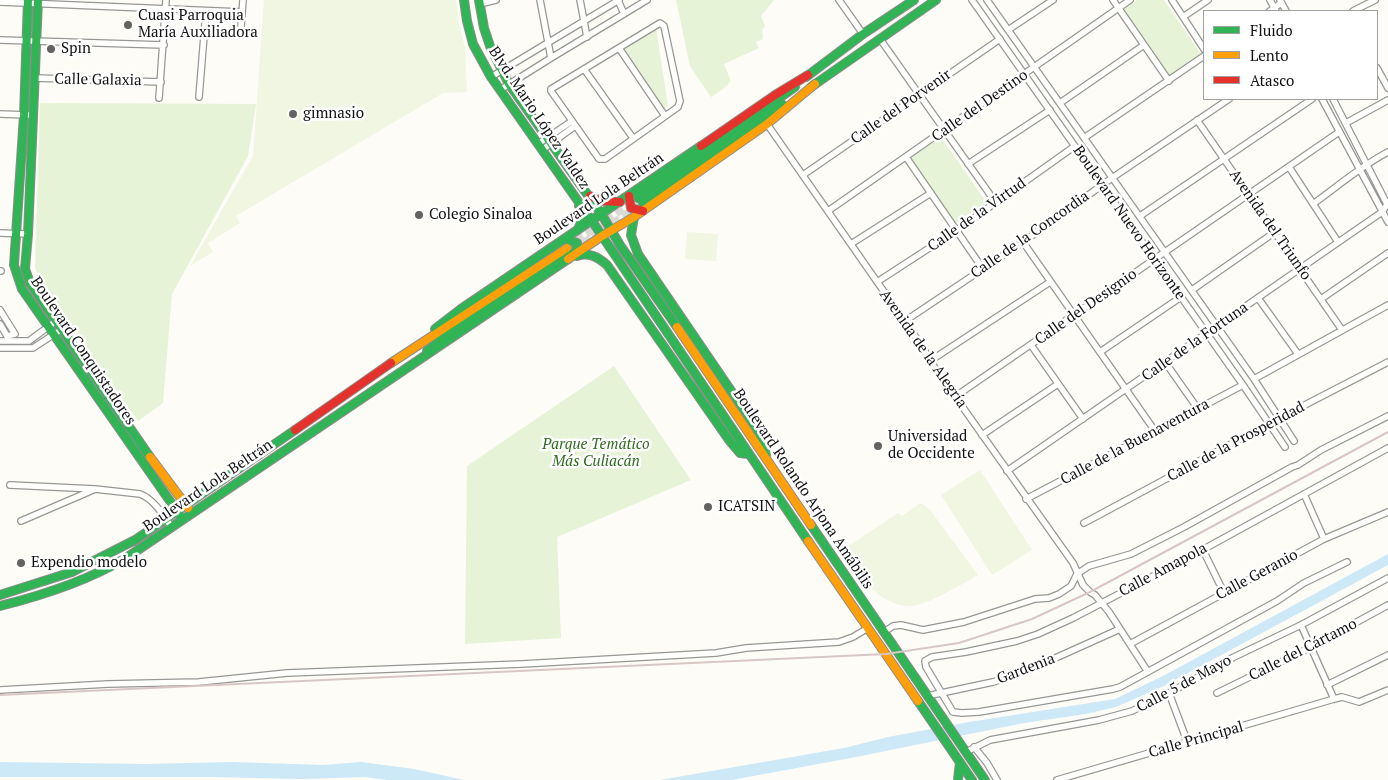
<!DOCTYPE html>
<meta charset="utf-8">
<style>
body{margin:0}
#map{position:relative;width:1388px;height:780px;overflow:hidden;background:#fdfcf7;font-family:"PT Serif",serif}
canvas{display:block}
.legend{position:absolute;left:1203px;top:10px;width:175px;height:90px;box-sizing:border-box;background:#fff;border:1px solid #a0a0a0;margin:0;padding:6px 9px;list-style:none;font-size:15px;color:#111}
.legend li{display:flex;align-items:center;gap:10px;height:25px}
.legend b{width:25px;border:1px solid #a0a0a0}
</style>
<div id="map">
<canvas width="1388" height="780"></canvas>
<ul class="legend">
<li><b style="height:6px;background:#30b455"></b>Fluido</li>
<li><b style="height:6px;background:#ff9f0a"></b>Lento</li>
<li><b style="height:6px;background:#e5322d"></b>Atasco</li>
</ul>
</div>
<script>
const g = document.querySelector('canvas').getContext('2d');
g.lineJoin = 'round';
function paint(path, color) {
  g.fillStyle = color;
  g.fill(path, 'evenodd');
}
function stroke(path, color, width, dash) {
  g.strokeStyle = color;
  g.lineWidth = width;
  g.lineCap = dash ? 'butt' : 'round';
  g.setLineDash(dash || []);
  g.stroke(path);
}
function drawText(font, color, halo, rows, align = 'center') {
  g.font = font + ' "PT Serif",serif';
  g.lineWidth = 5;
  g.setLineDash([]);
  g.textBaseline = 'middle';
  g.strokeStyle = halo;
  g.fillStyle = color;
  for (const [text, x, y, turn = 0] of rows) {
    g.save();
    g.translate(x, y);
    g.rotate((+turn || 0) * Math.PI / 180);
    g.textAlign = isNaN(turn) ? turn : align;
    if (halo) g.strokeText(text, 0, 0);
    g.fillText(text, 0, 0);
    g.restore();
  }
}
paint(new Path2D(`
 M676 0H774L761 16 765 26 762 30 763 39 756 42 759 48 724 64 731 81 722 90 711 97 690 66Z
 M1137 0H1164L1201 54 1168 76 1123 10Z
 M656 28 668 106 661 110 621 49Z
 M40 103 256 104 248 156 172 294 163 403 138 421 39 280 35 267Z
 M941 137 987 203 955 224 908 160Z
 M614 366 691 480 557 537 561 638 465 644 467 466Z`), '#e7f3d7');
paint(new Path2D(`
 M264 0H456L459 23 465 48 467 92 443 93 236 216 240 223 208 243 213 252 190 266 253 156Z
 M687 232 718 234 716 261 685 259Z
 M980 470 1032 550 992 575 941 495Z
 M919 504H923L930 510 978 575C962 584 928 605 911 606 896 607 880 597 870 587 859 577 850 563 841 551L898 513 902 516Z`), '#f0f6e1');
paint(new Path2D(`
 M1388 554V565L1164 686 1116 707 1086 714 1024 723 856 757 732 780H660L844 748 888 737 969 722 1115 699 1163 676Z
 M0 762 146 764 233 762 323 765 361 762 414 769 464 780H387L365 777 302 779 211 777H0Z`), '#cde8f7');
stroke(new Path2D(`
 M567 248 638 198
 M573 250 643 203`), '#dad9d4', 8, [8, 4]);
const street = new Path2D(`
 M540 0 551 58
 M580 0 587 37
 M618 0 624 14
 M839 0 863 34
 M972 0 1243 385 1285 447
 M987 0 1254 379 1294 441
 M1113 0 1169 81
 M1172 0 1204 49
 M1270 0 1276 11
 M1280 0 1286 11
 M0 2 242 12
 M479 4 496 0
 M1270 11 1281 3
 M1353 11 1375 0
 M1183 17 1208 0
 M660 23 664 26 680 101 678 107 605 159H599L551 91V89Z
 M241 27 243 0
 M1008 30 1053 0
 M880 39 996 203
 M0 40 164 45
 M619 48 665 116
 M1377 68 1388 88
 M584 69 633 138
 M491 77 619 0
 M35 78 161 82
 M500 90 551 58 647 0
 M199 97 206 11
 M159 98 166 0
 M1322 99 1388 222
 M1333 99 1388 206
 M1060 103 1144 45
 M0 114 28 115
 M1197 120 1342 330
 M1346 123 1388 100
 M767 124 924 349 930 361 1073 563 1083 585 1090 592 1095 595 1109 612 1148 672
 M1084 138 1204 56
 M538 144 572 121
 M542 150 575 126
 M906 157 983 269
 M968 164 1050 110
 M1289 167 1338 242
 M803 175 1000 39
 M1313 204C1338 186 1361 166 1388 152
 M828 211 1130 0
 M1140 216 1312 99
 M0 233 28 234
 M1023 242 1155 431
 M851 244 931 193
 M0 271H1
 M877 282 957 230 1075 146
 M1192 290 1275 232
 M1258 298 1298 354
 M1321 299 1388 253
 M0 310 15 334 7 336 0 324
 M905 321 1023 242 1112 178 1229 99
 M0 341H29L56 321
 M1031 345 1083 419
 M0 348H33L62 329
 M1100 352 1181 297
 M930 361 1050 282
 M1165 362 1198 409
 M1254 379 1388 305
 M956 396 1339 132
 M982 435 1058 384
 M1007 471 1382 212 1388 203
 M10 485 95 489 140 494C154 499 164 516 172 528
 M1304 494 1324 539
 M1026 499 1243 385
 M21 521 93 490
 M1084 523 1270 423 1388 362
 M1203 550 1224 593
 M1347 562 1304 583 1277 601 1120 687 1113 689 979 712 962 713 953 712 926 667 925 661 932 657 966 652 1017 641 1038 634 1073 618 1184 560 1388 448
 M1301 625 1334 699
 M884 632 893 626 901 625 923 630 964 622 1035 599 1049 598 1059 594 1071 586 1077 574 1089 566 1131 554 1184 527 1292 467 1298 465 1321 450 1388 416
 M1130 644 1324 539 1388 512
 M1327 685 1388 655
 M0 690 108 684 199 682 287 673 522 664 716 653 746 648 839 642 853 637 868 628
 M1169 693 1187 741
 M1217 693 1311 647 1388 605
 M927 696 993 682 1022 673 1120 629
 M974 747 987 763 997 780
 M966 752 990 740 1099 720 1132 711 1169 693 1234 657 1301 625 1388 578
 M1057 780 1334 699 1342 697 1359 702 1388 690`);
const fast = new Path2D(`
 M28 0 24 115 14 265 22 289 179 514
 M38 0 28 234 25 269 30 283 150 457
 M464 0 467 21 473 44 491 77 592 221 808 541
 M479 0 484 28 490 46 509 84 602 215 620 245 677 327
 M806 77 863 34 914 0
 M811 87 936 0
 M638 198 795 87
 M643 203 783 105
 M634 217 631 235 638 254 755 426 763 440 766 455
 M578 230 581 221 579 206
 M565 239 577 243 576 255
 M577 256C589 252 598 257 607 265L729 440 740 453 748 454
 M435 329 461 309 701 146
 M427 351 448 334 570 253
 M811 525 985 780
 M0 595 72 572 135 540 295 430
 M0 606C44 595 87 581 126 558L568 259
 M918 701 972 780
 M958 780 960 762`);
const slow = new Path2D(`
 M568 259 602 236 634 217 767 124 815 84
 M677 327 811 525
 M391 363 567 248
 M150 457 188 508
 M808 541 918 701`);
const jam = new Path2D(`
 M701 146 775 95 808 75
 M590 196 602 201 620 202
 M629 196 631 208 643 211
 M295 430 391 363`);
stroke(street, '#979795', 8);
stroke(fast, '#8e8d8b', 10);
stroke(slow, '#8e8d8b', 10);
stroke(jam, '#8e8d8b', 10);
stroke(street, '#fffffe', 5.5);
stroke(fast, '#30b455', 8);
stroke(slow, '#ff9f0a', 8);
stroke(jam, '#e5322d', 8);
stroke(new Path2D(`
 M0 695 886 654 959 643 1032 619 1090 592 1388 432`), '#d9c6c7', 2);
for (const [x, y, r, color] of [
 [128,25,5,"#646362"],
 [51,49,5,"#646362"],
 [293,114,5,"#646362"],
 [419,215,5,"#646362"],
 [878,446,5,"#646362"],
 [708,507,5,"#646362"],
 [21,563,5,"#646362"]
]) {
  const dot = new Path2D();
  dot.arc(x, y, r, 0, 2 * Math.PI);
  g.fillStyle = color;
  g.fill(dot);
  stroke(dot, '#fff', 2);
}
drawText('15px', '#111', '#fff', [
 ["Cuasi Parroquia",138,16],
 ["María Auxiliadora",138,33],
 ["Spin",61,49],
 ["gimnasio",303,114],
 ["Colegio Sinaloa",429,215],
 ["Universidad",888,437],
 ["de Occidente",888,454],
 ["ICATSIN",718,507],
 ["Expendio modelo",31,563]
], 'left');
drawText('15px', '#111', '#fff', [
 ["Calle Galaxia",98,80,1],
 ["Calle del Destino",980,106,-35],
 ["Calle del Porvenir",901,107,-35],
 ["Blvd. Mario López Valdez",539,118,56],
 ["Boulevard Lola Beltrán",599,199,-34],
 ["Calle de la Virtud",977,215,-35],
 ["Boulevard Nuevo Horizonte",1129,223,55],
 ["Avenida del Triunfo",1270,225,55],
 ["Calle de la Concordia",1030,235,-35],
 ["Calle del Designio",1086,307,-35],
 ["Calle de la Fortuna",1195,342,-35],
 ["Avenida de la Alegría",923,349,55],
 ["Boulevard Conquistadores",83,351,56],
 ["Calle de la Buenaventura",1135,442,-28],
 ["Calle de la Prosperidad",1236,442,-28],
 ["Boulevard Lola Beltrán",208,486,-34],
 ["Boulevard Rolando Arjona Amábilis",803,489,56],
 ["Calle Amapola",1163,570,-28],
 ["Calle Geranio",1257,575,-28],
 ["Calle del Cártamo",1303,650,-27],
 ["Gardenia",1026,669,-21],
 ["Calle 5 de Mayo",1184,684,-28],
 ["Calle Principal",1196,740,-16]
]);
drawText('italic 15px', '#2f6b1f', '#fff', [
 ["Parque Temático",596,445],
 ["Más Culiacán",596,462]
]);
</script>
